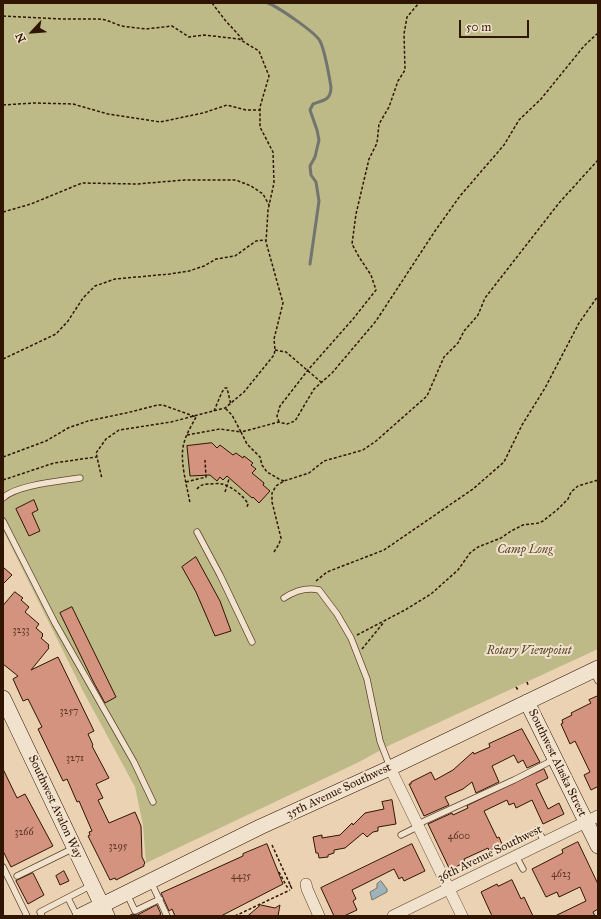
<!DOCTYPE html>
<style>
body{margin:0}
#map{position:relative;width:601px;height:919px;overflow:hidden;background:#ead2b2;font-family:"IM FELL Great Primer",serif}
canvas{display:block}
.frame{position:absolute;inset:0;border:4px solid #301502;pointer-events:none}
.north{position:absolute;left:12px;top:12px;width:40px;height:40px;-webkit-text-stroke:3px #f1e2cd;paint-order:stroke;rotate:244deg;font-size:11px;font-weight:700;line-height:16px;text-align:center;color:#301502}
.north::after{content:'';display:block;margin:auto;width:14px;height:18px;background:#301502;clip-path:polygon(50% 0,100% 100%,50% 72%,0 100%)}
.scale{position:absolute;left:459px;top:20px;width:70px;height:18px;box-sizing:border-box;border:2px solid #301502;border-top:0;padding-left:5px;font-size:12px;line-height:14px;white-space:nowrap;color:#301502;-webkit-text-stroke:3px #f1e2cd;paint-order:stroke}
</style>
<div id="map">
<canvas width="601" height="919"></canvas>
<div class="frame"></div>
<div class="north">N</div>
<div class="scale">50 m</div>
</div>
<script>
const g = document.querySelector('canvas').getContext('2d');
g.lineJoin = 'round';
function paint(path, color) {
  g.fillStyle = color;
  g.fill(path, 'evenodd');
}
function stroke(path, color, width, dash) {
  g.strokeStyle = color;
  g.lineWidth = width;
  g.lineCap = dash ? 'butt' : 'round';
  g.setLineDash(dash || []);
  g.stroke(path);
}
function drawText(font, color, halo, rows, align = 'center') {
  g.font = font + ' "IM FELL Great Primer",serif';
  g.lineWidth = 4;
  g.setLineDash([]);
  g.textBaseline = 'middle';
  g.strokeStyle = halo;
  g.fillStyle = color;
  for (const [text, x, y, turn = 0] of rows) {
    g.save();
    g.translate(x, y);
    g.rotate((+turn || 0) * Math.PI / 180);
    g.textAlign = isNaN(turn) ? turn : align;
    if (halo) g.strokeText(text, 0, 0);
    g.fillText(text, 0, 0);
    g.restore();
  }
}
paint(new Path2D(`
 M3 3H598V649L390 745 357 763 146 863 143 825 135 787 83 691 3 530Z`), '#bdba88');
const water = new Path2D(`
 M381 881 387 889V892L372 900 370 892 377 888V884Z`);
paint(water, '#9eb4b8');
stroke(water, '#72746f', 1);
stroke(new Path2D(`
 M268 3C278 7 315 32 320 41 325 51 329 75 331 87 331 100 324 100 313 104L310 110 317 130 319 140 315 157 310 166 311 175 316 182 319 201 310 264`), '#72746f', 3);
const building = new Path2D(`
 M212 443 217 448 220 445 233 455 236 453 243 458 244 456 253 463 251 465 256 469 252 473 264 483 263 485 270 491 259 503 253 497 252 498 227 476 223 480 220 477 217 481 210 475 190 476 187 446Z
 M34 500 38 510 32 513 40 531 29 536 16 509Z
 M196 557 220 601 231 631 215 636 196 592 182 567Z
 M3 567 12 575 3 584Z
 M15 592 23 598 21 600 29 607 25 612 39 624 36 628 43 634 42 635 43 636 41 638 49 645 48 647 49 648 31 670 58 657 94 731 88 734 93 745 92 746 109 778 96 784 103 798 98 800 109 823 135 812 141 826 142 857 145 863 144 864V866L116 880 115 878 110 880 88 836 90 835 89 832 92 831 79 801 77 802 67 779 63 781 38 729 42 727 28 699 23 701 13 679 18 676 3 664V606Z
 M72 607 116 697 105 703 94 683 60 613Z
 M598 696V788L597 787 591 790 584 775 590 772 575 741 570 744 561 724 563 723 562 720 572 715 571 713 591 703 589 700Z
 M522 729 540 762 527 768 523 760 518 763 514 755 492 766 499 782 476 793 472 782 463 789 445 797 449 805 424 816 409 784H411V782L431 772 435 780 453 770 473 752 474 754 490 747 489 744Z
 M3 769 17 798 25 794 53 846 11 867 3 851Z
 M544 769 548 778 536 784 548 809 559 803 564 814 543 824 532 800 516 808 514 803 509 805 507 800 484 811 497 838 499 837 502 844 489 851 488 848 464 859 465 862 450 870 428 824 452 813 453 815 468 808 467 806Z
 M392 800 396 824 378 827V831L373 832 367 837 363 833 345 848 334 850V853L328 855V857L319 858 318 853H316L313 837 322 835V838L340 835 352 823 353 825 365 813 384 809 382 802Z
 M578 842 598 884V909L593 912 595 916H555L586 901 580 887 559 897 557 892 546 897 532 869 563 853 562 850Z
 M267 844 283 884 221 916H175L172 909 169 911 161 893 243 856V854Z
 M412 844 425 871 404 881 402 877 399 879 394 869 352 890 356 899 353 901 357 910 344 916H334L321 888Z
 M64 871 69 881 60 885 56 876Z
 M33 873 44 895 28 904 16 881Z
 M512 880 521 899 524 897 533 916H492L481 892 497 884 498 886Z
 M157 905 161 914 158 916H129L132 914 137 915Z
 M261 905 275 908 280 905 278 916H248Z`);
paint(building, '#d3937e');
stroke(building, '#301502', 1);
const lane = new Path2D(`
 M3 498C16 485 61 481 80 478
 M3 521 55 623 134 762 153 802
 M197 532 220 575 252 642
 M284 598C295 591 306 587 319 590L337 614 351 638 367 679 380 741 390 767
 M593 671 598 681
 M418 824 514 780 555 759
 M538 829 544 842
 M401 835 419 826
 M516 856 523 869
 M3 867 27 916
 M17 876 74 848
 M151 882 167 916
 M127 894 135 911 160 899
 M68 898 77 916
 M42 916 40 912 92 885`);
const street = new Path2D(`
 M390 768 462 916
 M306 884 307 889 319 916
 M393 916 598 816`);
const secondary = new Path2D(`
 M3 698 107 916
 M527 702 598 846
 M80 916 260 827 390 768 598 668`);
stroke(lane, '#5e442e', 7);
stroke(street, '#5e442e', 12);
stroke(secondary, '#301502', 16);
stroke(new Path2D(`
 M212 3 225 20 244 41
 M3 16 61 19H98L106 20 121 26 146 29 172 26 189 37 204 35 239 39 259 51 269 76 260 107V127L273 152 274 183 268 210 266 242 283 303 274 339 275 350 274 355 244 392 225 408 171 422 119 430 106 439 96 453 102 479
 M3 105 34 103 73 104 108 114 160 122 203 113 227 105 246 110H260
 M3 212 31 204 82 183 137 184 185 180H236L251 186 263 194 269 205
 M275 350 286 352 321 382
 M3 359 56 334 68 321 83 298 95 286 115 279 170 274 189 271 204 266 216 259 235 256 256 241 266 240
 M214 411 222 392 225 388H227L231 405
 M279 422 277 416 280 406 308 370 353 319 376 290 371 275 359 257 352 244 356 214 369 159 377 143 379 124 389 107 398 81 405 70 404 34 407 17 419 3
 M187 435 220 429 241 432 232 415 225 408
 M3 457 46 441 68 428 88 421 126 413 158 405H163L196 417C192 425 186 434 184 443 179 459 187 486 190 503
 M3 480 54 463 96 457
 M284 481 279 479 267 472 262 465 260 457 247 444 241 432 279 422 287 424 295 421 314 389 332 373 376 321 435 231 460 196 504 145 519 120 541 99 584 46 598 33
 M186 482 206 477 205 460
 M197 489C200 485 204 484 209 484 213 484 218 483 222 484 231 486 244 496 248 504L247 507
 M225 492 229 479
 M274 552 279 544 281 538 272 502V493L276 486 284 481 309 473 324 461 363 450 376 441 427 396 444 357 458 343 464 331 478 315 485 298 559 203 598 160
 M316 581 327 572 384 550 473 489 504 462 522 425 545 388 579 323 598 296
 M357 635 405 610 431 594 458 570 470 553 478 547 501 538 511 531 523 525 539 523 543 521 557 510 568 499 571 492 578 486 598 480
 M362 649 384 622
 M527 682 528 685
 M516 687 518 690
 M272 845 292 889
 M279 872 287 887 291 885
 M235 916 290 890`), '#301502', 1.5, [3, 2]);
stroke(lane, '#f1e2cd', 5.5);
stroke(street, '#f1e2cd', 11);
stroke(secondary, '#f1e2cd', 15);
drawText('10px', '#593421', null, [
 ["3233",21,631],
 ["3257",69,712],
 ["3271",75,759],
 ["3266",24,833],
 ["4600",459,837],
 ["3295",118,847],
 ["4623",561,875],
 ["4435",241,877]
]);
drawText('italic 12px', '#5a472a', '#f1e2cd', [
 ["Camp Long",525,550],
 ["Rotary Viewpoint",529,651]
]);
drawText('12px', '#301502', '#f1e2cd', [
 ["Southwest Alaska Street",557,763,64],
 ["35th Avenue Southwest",339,791,-25],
 ["Southwest Avalon Way",55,807,65],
 ["36th Avenue Southwest",490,854,-26]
]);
</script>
